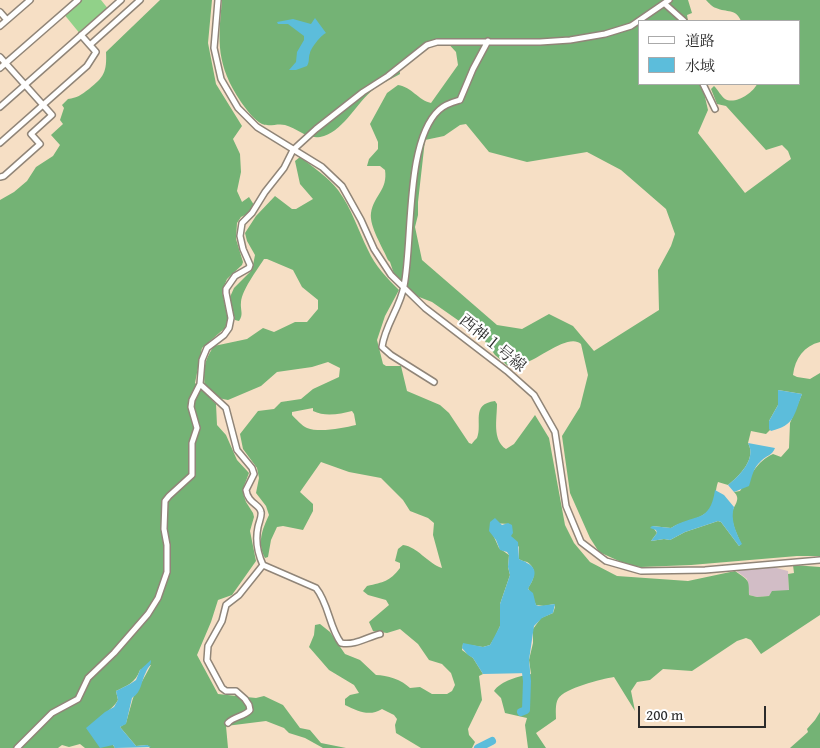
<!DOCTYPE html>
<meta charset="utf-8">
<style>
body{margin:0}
#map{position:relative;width:820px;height:748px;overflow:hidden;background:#f6dfc5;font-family:"Gentium Book Plus","Noto Serif JP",serif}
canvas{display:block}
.legend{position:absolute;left:638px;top:20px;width:162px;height:65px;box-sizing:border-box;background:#fff;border:1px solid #aaa;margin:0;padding:6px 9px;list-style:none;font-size:15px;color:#2b2b2b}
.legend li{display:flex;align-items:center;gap:10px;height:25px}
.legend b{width:25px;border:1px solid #aaa}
.scale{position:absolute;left:638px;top:706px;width:128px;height:22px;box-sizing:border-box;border:2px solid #2b2b2b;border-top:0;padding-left:6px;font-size:15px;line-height:18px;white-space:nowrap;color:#2b2b2b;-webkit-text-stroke:4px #fff;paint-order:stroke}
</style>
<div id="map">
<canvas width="820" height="748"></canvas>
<ul class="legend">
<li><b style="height:6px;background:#fff"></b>道路</li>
<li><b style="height:14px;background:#5cbddb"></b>水域</li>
</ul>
<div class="scale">200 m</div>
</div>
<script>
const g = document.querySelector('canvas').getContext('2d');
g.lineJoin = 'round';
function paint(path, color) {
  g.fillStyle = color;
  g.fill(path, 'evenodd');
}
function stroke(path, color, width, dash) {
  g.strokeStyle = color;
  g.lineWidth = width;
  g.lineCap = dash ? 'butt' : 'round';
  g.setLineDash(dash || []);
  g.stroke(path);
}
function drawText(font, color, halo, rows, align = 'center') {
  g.font = font + ' "Gentium Book Plus","Noto Serif JP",serif';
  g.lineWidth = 4.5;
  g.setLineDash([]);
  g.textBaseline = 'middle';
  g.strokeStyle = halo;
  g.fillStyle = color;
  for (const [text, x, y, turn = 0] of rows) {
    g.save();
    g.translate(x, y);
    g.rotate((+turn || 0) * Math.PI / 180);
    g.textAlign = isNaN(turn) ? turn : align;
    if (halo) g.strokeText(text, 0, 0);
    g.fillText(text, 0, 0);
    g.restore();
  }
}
paint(new Path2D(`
 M773 567 788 571 789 591H773L769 596 757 597 749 595 747 579 735 570Z`), '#d2bdc6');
paint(new Path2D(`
 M78 0H101L109 10 81 35 63 13Z`), '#91d189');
paint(new Path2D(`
 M160 0H212L208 43 216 84 242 126 233 139 240 154 241 172 237 191 242 202 249 197 254 205 247 214 241 217 237 223 236 239 243 262 242 265 227 279 222 291 228 320 225 328 202 348 195 383 216 404 217 425 226 435 237 460 249 473 244 486 243 493 246 502 253 513 254 517 250 531 256 561 232 595 218 600 211 622 197 655 218 694 256 698 264 696 283 705 300 728 310 730 321 743 346 748H323L305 738 289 733 284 728 266 721 226 726 228 748H150L147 745 136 746 120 727 126 723 133 698 151 665 140 670C135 683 128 685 116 691L118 700C113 709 104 713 96 721L115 748H85L80 744 69 747 62 745 58 748H0V200L14 192 27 181 36 167 53 156 60 145 51 135 63 124 60 120 64 108 62 105 68 99C77 98 81 95 89 89 104 77 107 72 106 52Z
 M222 0H688L692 13 687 15 688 21H639V84H702L708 110 698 133 745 193 791 159 788 151 782 145 766 150 726 106 717 104 711 89 714 86C718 90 721 96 725 99 735 105 753 93 757 84H799V21H741C736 8 727 13 716 8 712 7 709 3 706 0H820V342C804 346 795 358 793 375L797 377 810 379 820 373V556H797L691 565 641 567 630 566 599 552 590 538 570 493 562 436 580 407 588 375 581 344C569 333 540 358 527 362 521 364 514 365 508 366L495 355 482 337 432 302 414 295 402 281 394 274 390 262 388 260C383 248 369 226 371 213 374 195 388 190 385 170L380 166H367L369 159 378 149V142L370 124 387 93 398 85C412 87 418 100 431 103L458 65 456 52 443 38 430 42 399 63 400 74C392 79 381 83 374 89 357 102 345 129 324 136 308 141 299 129 285 125 278 123 269 127 262 124 254 120 246 109 241 102 216 64 218 43 222 0ZM466 124 489 152 527 162 587 152 621 170 666 209 675 234 671 246 658 270 659 310 594 351 573 326 549 314 522 329 497 325 422 260 415 227 418 215V202L425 140 444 136 460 125ZM778 390 802 394 790 423 789 448 781 457 773 454C756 462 751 476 740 491L734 492C742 500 733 505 732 514 731 523 738 536 741 544L739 546 721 522 718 521 685 532 670 540 664 539 651 541 657 533 652 526 671 528C685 519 703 521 712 506 716 499 715 490 718 482L728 485C739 476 757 459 748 443L751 431 766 434 770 430 769 421 778 405Z
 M300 157C313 167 328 177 338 190 352 209 358 230 368 250 375 266 387 278 399 290L385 316 377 340 383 364 386 366H401L407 391 440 405 449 413 469 443 472 444C472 443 476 439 477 438 483 424 470 404 495 401L497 404C497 419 492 440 506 449L514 444 535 415 549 438 565 525 574 543 590 562 617 576 688 581 735 571C749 581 749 579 749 595L757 597 769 596 772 591 789 590 788 574 794 573 793 565 820 567V615L761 654 751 640 746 638 737 641 692 671 663 669 650 680 637 682 631 691 635 711 614 677C602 679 564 688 558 699 555 704 556 713 556 719L536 733 546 748H528L525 725 527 718 505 713 501 698 494 691C500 681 520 676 531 674L529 660 533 643V629L541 618 553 613 555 607 554 604 544 606 536 605 528 588C534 580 538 569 527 562 524 561 522 561 519 559V547L511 538 510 524 490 523V528L499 548 509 555 508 567 510 575 500 604V626L495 637 490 645 483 647 463 644 462 650 473 658 483 674 479 676 482 700 468 729 469 735 475 742 472 748H421L396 733 395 725 397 719 394 715 382 709C369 717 358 711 345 705V699L350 695 359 693 354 685 329 670 309 647 314 635 315 625 320 624 330 632 345 654 360 660 376 675C387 675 402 680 410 688L420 687 432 694H447L452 691 455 685 451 673 442 664 429 660 418 644 400 629 387 633 373 631 369 622 389 605 386 600 368 595 363 591 367 586C384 582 389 582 400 568V563L395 561 398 549 403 545C418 547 427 563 442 568L433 535 434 523 428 518 410 511 403 500 381 478 349 472 321 462 300 492 313 504V511L303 530 283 526 277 527 271 540 268 557 265 558C257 543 262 530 269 515L266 506 256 493 259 478 257 468 243 449 240 434 258 411 274 409 281 402 301 399 313 389 339 377 340 368 328 362 312 367 277 372 261 386 228 400 218 398 205 387C203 369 204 361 214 346L247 339 263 328 274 332 295 322H307L318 309V300L302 287 293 270 267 259H264C257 270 242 290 241 302 240 310 244 314 239 321L235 320 230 297 234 288 252 270 255 255 247 241 245 233 256 216 275 196 292 209H296L313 199 300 184 295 161ZM313 408V411C325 417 340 414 352 411L354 414 356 425C343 428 320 433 307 428 302 426 296 419 292 415V412Z
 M820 712V748H790L808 732 807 729 815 720Z`), '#74b375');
paint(new Path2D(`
 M315 18 326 33C321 35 311 48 310 53 308 58 310 61 307 66L296 70H289L296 62 297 52 304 40V36L288 24H278L277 22 293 19 311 24Z
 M778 390 802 394C794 415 795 425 771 431L769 429V421L778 405Z
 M748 443 775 448C772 456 767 455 761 461 753 468 752 477 749 486L734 492 728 485C739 476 757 459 748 443Z
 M715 490 724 495 734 507C730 519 736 533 742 544L739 546 721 522 718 521 685 532 670 540 664 539 651 541 657 533 656 530 650 528 652 526 671 528C693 513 710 525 715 490Z
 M495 518 502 525 508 523 512 525 513 533 511 536 518 542 519 559C522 561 525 561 527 563 541 570 532 581 528 589L533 593 536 605 539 606 555 604 553 613 542 618 534 626 529 660 530 673 483 674 473 658 468 655 462 648 463 643 483 647 490 645 500 626V604L510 575 508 567 509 555 507 552 500 550 496 540 489 531 490 522Z
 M151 660C151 666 148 667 146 672 141 681 142 692 132 698L126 724 120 727 136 746 147 745 151 747 115 748 113 745 100 748 86 728 105 712 114 707 118 700 116 691 130 684 136 680 140 670Z`), '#5cbddb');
stroke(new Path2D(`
 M521 712 526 710 527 681 525 664
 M478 748 492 741`), '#5cbddb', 8);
const minor = new Path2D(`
 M218 0 214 48 221 79 238 108 257 127 322 167 342 186 361 220 374 249 391 275 425 308 507 371 534 395 555 432 566 506 581 542 606 561 641 571 705 570 820 560
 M665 4 684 21
 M0 12 7 20
 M0 26 30 0
 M91 44 140 0
 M0 57 52 115 31 134 40 144 4 176 0 177
 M0 68 78 0
 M703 84 715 109
 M0 107 121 0
 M0 143 87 66 96 52 81 35
 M434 382 391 355 382 347C385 325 400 308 404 286 413 241 405 141 439 110 445 104 453 102 460 100L473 69 488 41
 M200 384 226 408 237 450 252 468 254 474 246 490C248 504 260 504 261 512 262 516 259 522 258 527 255 541 257 552 263 565L316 588C329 604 329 627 341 643 355 646 367 637 380 634
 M228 723C234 716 244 717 250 710L249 705 245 699 236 691H226L222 688 207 660 208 646 222 621 226 605 239 595 263 565
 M17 748 52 713 78 699 88 678 114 653 148 614 158 598 167 572V545L164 529 165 501 169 496 192 475V443L197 428 191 407 192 400 200 384 202 360 207 348 224 335 229 328 231 318 226 293V289L235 276 249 268 250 265 243 249 240 236 242 223 252 213 265 192 284 168 293 150 316 129 363 92 388 76 427 45 437 42H540L570 40 605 34 631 26 669 0`);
stroke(minor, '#908578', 8);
stroke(minor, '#fff', 5);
drawText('16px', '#2b2b2b', '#fff', [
 ["西神１号線",492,344,39]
]);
</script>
